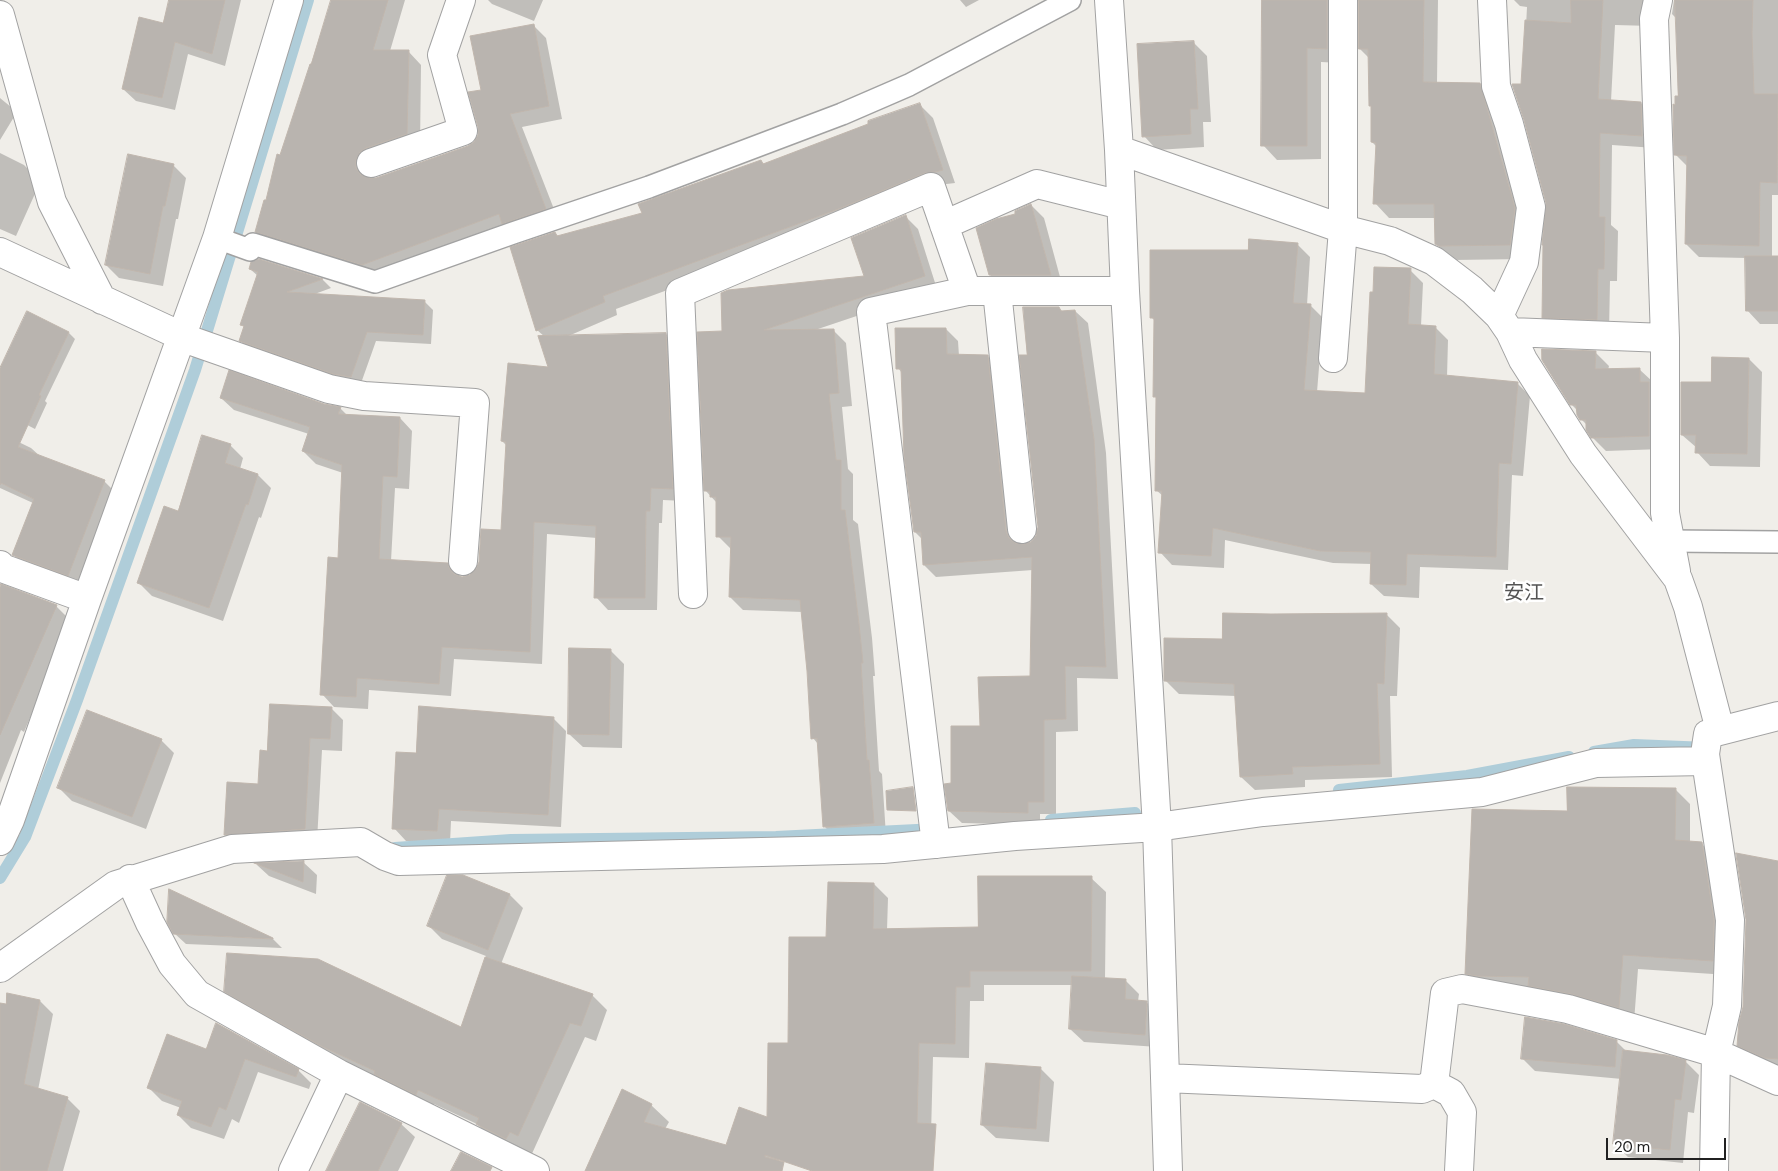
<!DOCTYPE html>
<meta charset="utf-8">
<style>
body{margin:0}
#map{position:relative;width:1778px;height:1171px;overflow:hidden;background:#f0eee9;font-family:"DM Sans",sans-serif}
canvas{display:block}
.scale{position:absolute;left:1606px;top:1138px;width:120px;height:22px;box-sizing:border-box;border:2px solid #212121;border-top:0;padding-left:6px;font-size:15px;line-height:18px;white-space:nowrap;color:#212121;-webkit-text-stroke:4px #fff;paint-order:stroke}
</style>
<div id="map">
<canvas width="1778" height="1171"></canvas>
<div class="scale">20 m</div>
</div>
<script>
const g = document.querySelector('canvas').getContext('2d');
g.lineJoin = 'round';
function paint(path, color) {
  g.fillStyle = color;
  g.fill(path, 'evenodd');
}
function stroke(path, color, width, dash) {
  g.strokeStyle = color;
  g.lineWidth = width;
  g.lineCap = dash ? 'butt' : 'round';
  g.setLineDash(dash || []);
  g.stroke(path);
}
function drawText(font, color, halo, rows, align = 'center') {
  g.font = font + ' "DM Sans","Noto Sans JP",sans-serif';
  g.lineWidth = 5;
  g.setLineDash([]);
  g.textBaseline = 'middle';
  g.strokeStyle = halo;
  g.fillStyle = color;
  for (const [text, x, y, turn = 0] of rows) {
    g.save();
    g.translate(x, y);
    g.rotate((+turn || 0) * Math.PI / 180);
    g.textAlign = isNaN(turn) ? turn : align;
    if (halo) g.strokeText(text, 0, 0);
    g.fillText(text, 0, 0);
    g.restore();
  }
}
paint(new Path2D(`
 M170 0H241L225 66 188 54 175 110 136 101 123 89 164 24Z
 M332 0H405L390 51H408L421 65 420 147 368 174 369 179H376L469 147 475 143 479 135 482 91 533 25 546 38 562 119 522 127 559 222 376 278 270 245 256 232 312 66Z
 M488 0H543L534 21 492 4Z
 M960 0H979L966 7Z
 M1263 0H1352L1341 63 1321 62V159L1277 160 1263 145Z
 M1360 0H1438L1437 83 1480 84 1494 99 1529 223 1524 259 1454 260 1436 244V218H1389L1375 203 1377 147 1372 142V108L1370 105 1369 58 1360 49Z
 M1514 0H1663L1652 26 1615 25 1611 101 1641 103 1654 116 1655 148 1612 145 1611 225 1618 231 1617 281H1610L1609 332 1556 330 1543 317 1547 203 1523 85 1527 7 1520 6Z
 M1674 0H1778V195H1772V257H1778V324H1760L1747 310V258L1699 257 1686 244 1688 167 1676 155V106L1679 97 1677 19 1672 14Z
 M1194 43 1207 56 1211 122H1203L1204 147 1157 150 1144 136Z
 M0 98 17 112 0 140Z
 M920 105 933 118 955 183 938 185 854 221 616 309 617 315 566 337 666 334 678 347 685 501 663 500 662 523H659L657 610H608L596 597 597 538 547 534 542 664 454 659 451 696 369 690 368 709 334 707 322 694 339 559 343 473 316 464 303 451 309 434 234 410 221 398 324 405 340 408 347 415 400 418 412 431 409 489 395 488 391 561 447 564 462 578 471 576 477 570 502 531 507 446 502 441 550 368 545 337 537 330 555 233 559 237 644 214 761 161 764 164Z
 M0 153 24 165 35 176 38 187 16 236 0 229Z
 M173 165 186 178 178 219H176L163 286 119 278 106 265Z
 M1031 205 1044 218 1063 288H1003L990 275 1017 215Z
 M905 216 918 229 937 289 815 330H833L846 343 852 406 842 407 848 469 853 474V520L858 524 872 638 875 676H873L879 771 882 774 886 836 837 840 825 827 818 744 813 738 803 612 743 610 730 597 731 549 718 536 717 503 705 490 723 332 866 277Z
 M1297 244 1310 257 1307 305H1310L1323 318 1317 392 1366 395 1410 270 1423 283 1421 326 1435 327 1448 340 1447 377 1517 383 1530 396 1523 476 1512 475 1508 570 1420 567 1419 598 1384 596 1371 584 1372 564 1333 563 1225 540 1224 568 1172 565 1160 552 1163 496 1156 490 1158 399 1154 396 1155 321 1151 317 1249 251Z
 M259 260 323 280 331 288 312 295 424 301 433 310 431 344 376 341 360 386 249 349 240 340 244 327 242 324 258 276 250 269Z
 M1059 308 1063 312 1075 311 1088 323 1106 453 1118 679 1077 678 1078 731 1056 732V814H1040V825L962 823 949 811 952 784 981 728 1031 677 1033 570 936 577 924 565 922 539 915 532 902 373 898 368 946 329 958 341 959 356H987L1000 369 1019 545 1031 543 1037 536 1039 527 1028 357Z
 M69 333 75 339 45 401 47 403 35 429 0 411V372Z
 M1595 352 1609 366 1608 370 1639 369 1653 382 1662 449 1606 451 1592 437 1588 426 1581 419 1578 411 1571 404Z
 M1749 359 1762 372 1760 467 1710 466 1697 452V448L1682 435 1712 384Z
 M0 433 31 448 41 457 104 481 116 493 80 586 25 567 14 555 33 503 0 488Z
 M230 445 243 458 240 469 258 475 271 488 261 518 259 517 223 621 152 596 139 583 179 513Z
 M0 591 56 606 71 621 24 732 21 730 0 783Z
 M1387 615 1400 628 1397 696H1390L1392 777 1305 780V787L1255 790 1241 777 1236 696 1179 694 1165 680 1224 641Z
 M610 650 624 664 622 748 583 747 569 734Z
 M331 708 343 720 342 751 322 750 317 841 237 846 225 835 259 785 268 752Z
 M553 718 566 731 561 827 451 821 450 843 406 841 394 828 418 754Z
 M161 740 174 753 146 829 72 801 59 788Z
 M1675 789 1690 804V843L1702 844 1717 859 1728 975 1638 969 1634 1022 1482 988 1467 973 1568 812Z
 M303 862 317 875 316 894 269 876 257 865Z
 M1778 862V1070L1752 1059 1739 1045Z
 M463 876 510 895 523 908 501 964 592 995 607 1010 596 1041 585 1037 530 1158 492 1139 477 1124 434 1104 431 1109 241 1007 226 991 462 1029 486 956 442 939 429 926Z
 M1091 878 1106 892 1105 979 1125 980 1139 994 1138 1001 1146 1002 1160 1015 1158 1047 1084 1042 1070 1029 1073 985H984V1001H970L969 1058 933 1057 931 1135 789 1044 827 938 874 884 888 898 887 930 979 928Z
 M174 933 273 939 282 948 186 944Z
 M40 1001 53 1014 38 1090 67 1098 80 1111 63 1171H9L0 1151V1005Z
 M1616 1041 1626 1051 1685 1061 1699 1075 1694 1113 1688 1112 1683 1163 1628 1157 1615 1144 1622 1079 1535 1071 1522 1058Z
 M207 1051 298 1070 311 1083 309 1089 258 1072 239 1123 232 1119 224 1139 191 1128 178 1115 181 1108 162 1101 149 1088Z
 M1040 1068 1054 1082 1049 1142 996 1138 982 1125Z
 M651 1105 669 1122 665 1129 727 1147 781 1134 777 1171H586Z
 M401 1124 415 1137 398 1171H331Z`), '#0003');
stroke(new Path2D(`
 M1594 752 1634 745 1708 748
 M1339 790 1467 776 1569 757
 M1051 820 1135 813
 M395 848 511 840 776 837 937 829
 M0 878 25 837 77 700 195 370 308 0`), '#afcdd9', 12);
const building = new Path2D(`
 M169 0H225L212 54 175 42 162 98 122 89 139 17 163 23Z
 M331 0H388L373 50H409L407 134 366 148 360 152 356 160V168L360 174 369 178H376L468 146 474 142 478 135V127L468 92 481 90 470 36 534 24 549 106 510 114 546 209 502 224 499 214 362 265 255 232 264 200H266L277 154 280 155 310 64H311Z
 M1262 0H1327V49L1307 48V146H1261Z
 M1359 0H1424L1423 82 1480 83 1515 208 1510 245 1439 246 1435 244 1434 204H1373L1376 143 1371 142V106H1369L1368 49H1359Z
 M1571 0H1603L1598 99 1641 102 1642 136 1600 133 1599 217H1605L1604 269H1598L1597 320 1542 318 1543 245H1542L1546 203 1524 120 1512 84H1521L1525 20 1571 23Z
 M1675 0H1753L1752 33 1754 94H1778L1777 183 1760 182 1759 246 1685 244 1687 156 1674 155 1673 104 1675 105V96H1678Z
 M1194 41 1198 109H1190L1191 134 1142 137 1137 44Z
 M920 103 943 170 935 172 925 173 841 208 603 296 605 302 536 331 510 247 555 232 557 236 642 213 638 204 761 160 763 164 868 124V121Z
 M128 154 174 164 165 206H163L150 274 105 265Z
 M1031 204 1051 275H989L976 228 996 219 1015 214V211Z
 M906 215 925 276 764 330 834 329 839 393 829 394 836 460H841V510H845L859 624 863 663H861L867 760H869L874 823 823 827 817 738 811 739 807 671 800 600 729 597 731 537H716V497H710V491H704L697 332 722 331 721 293 728 290 864 276 851 238Z
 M1249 239 1298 243 1293 303 1311 304 1304 390 1365 393 1370 292H1373L1374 267 1411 268 1408 324 1436 326 1434 374 1518 382 1511 464 1499 463 1496 557 1407 554 1406 585 1370 584 1371 552 1320 551 1213 528 1211 556 1158 553 1162 491H1155L1156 397H1153L1154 318H1150V250H1248Z
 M1745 256H1778V311H1746Z
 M259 259 323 279 287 292 425 300 423 335 367 332 351 377 333 374 239 341 244 326 240 325 258 272 249 269 251 262Z
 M1023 307H1059L1061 311 1075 310 1094 439 1106 667 1065 666 1066 719 1044 720V802H1028V813L948 811 944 784 951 783V726H980L978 677 1030 676 1032 557 923 565 921 532H914L904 456 901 369H896L895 328H946L947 354 988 355 1006 531 1009 538 1015 543 1024 544 1031 542 1036 536 1038 527 1019 355H1027Z
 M27 311 69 332 39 395 41 396 18 447 105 480 68 576 12 555 34 499 1 483 0 485V368Z
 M666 333 673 489 651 488 650 511H646L645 598H594L596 526 534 522 530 652 442 647 439 684 357 678 356 697 320 695 328 557 338 558 342 465 302 451 310 427 220 398 229 370 324 404 341 407 338 414 400 417 397 477 383 476 379 559 448 563 449 568 454 574 462 577 470 575 476 569 479 562 481 529 501 530 506 442 501 441 508 363 548 367 538 336Z
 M1542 349 1596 351 1595 369 1640 368V382H1649V436L1591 438 1586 430V420H1580L1577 415 1576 405H1570L1542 360Z
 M1712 357 1749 358 1747 454 1695 453 1696 435H1681V382H1711Z
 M202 435 231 444 225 463 258 474 248 505 246 504 209 608 137 583 164 506 178 511Z
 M1 584 57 605 0 735V587Z
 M1223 613 1271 614 1387 613 1384 684 1377 683 1380 764 1292 767 1293 774 1240 777 1234 684 1164 681V638L1222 639Z
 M569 648 611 649 609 735 568 734Z
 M270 704 332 707 330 739 310 738 305 829 224 835 227 782 258 784 260 750 267 751Z
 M419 706 554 717 548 815 439 809 437 831 392 829 396 752 416 753Z
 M87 710 162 739 132 817 57 788Z
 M913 787 916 811 887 810 886 791Z
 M1567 787 1676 788 1675 840 1702 842 1714 921 1713 961 1623 955 1619 1008 1571 994 1528 986 1529 977 1477 976 1465 974 1472 809 1567 811Z
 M1736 853 1778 861V1059L1765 1058 1737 1046 1739 1022 1743 1007 1746 920Z
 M304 861 303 882 254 863Z
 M447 875H463L510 894 488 950 427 926Z
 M978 876H1092L1091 971H970V987H956L955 1044 919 1043 917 1123 936 1124 933 1171H812L765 1155V1157L784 1162 782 1171H585L622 1089 652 1104 644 1122 726 1145 739 1107 767 1117 768 1043H788L789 937H826L828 882 874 883 873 929 978 927Z
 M169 889 273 938V939L173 934 167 922Z
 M227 953 318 959 461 1027 485 957 593 994 581 1026 570 1023 518 1136 510 1132 506 1139 476 1124 479 1118 418 1090 416 1095 374 1074 375 1071 323 1047 224 992Z
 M1072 976 1126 979 1125 999 1147 1001 1145 1035 1069 1029Z
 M7 993 40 1000 24 1084 68 1097 47 1171H0V1003L6 1004Z
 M1525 1017 1564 1024 1617 1040 1615 1067 1521 1059Z
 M216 1023 299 1069 296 1077 245 1059 226 1110 219 1107 211 1127 177 1115 182 1101 147 1088 167 1034 206 1049Z
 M1623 1050 1667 1055 1686 1060 1681 1100 1675 1099 1670 1150 1613 1144Z
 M986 1063 1041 1067 1036 1129 981 1125Z
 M360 1102 402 1123 378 1171H326Z
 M461 1152 492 1167 490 1171H451Z`);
paint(building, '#b9b4af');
stroke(building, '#c0b6ad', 1);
const lane = new Path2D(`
 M217 238 250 250 253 244 375 282 513 233 649 187 842 114 909 85 1070 0
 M1669 541 1778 542`);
const street = new Path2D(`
 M1109 0 1119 150 1125 291 1157 827 1168 1171
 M1492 0 1496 86 1509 124 1531 207 1524 262 1499 316
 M1658 0 1654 19 1665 338V513L1676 571
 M0 15 52 202 102 300
 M1119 150 1343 229 1390 241 1434 261 1472 290 1499 316 1510 332 1523 360 1583 454 1678 579 1688 607 1720 730
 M371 163 463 131 442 55 461 0
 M944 225 1037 184 1121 205
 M0 252 192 341 329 389 364 396 475 403 463 561
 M997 291 1022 529
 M1510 332 1665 338
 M1333 358 1343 229V0
 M0 565 2 568 87 599
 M693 594 680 293 931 187 967 291
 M0 841 10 820 87 599 217 238 289 0
 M936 844 871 312 967 291H1125
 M130 879 150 923 172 964 197 994 339 1074 535 1171
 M0 968 116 885 232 849 361 842 385 856 399 861 883 849 1015 836 1157 827 1263 812 1482 792 1596 763 1706 761
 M1165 1078 1422 1089 1434 1084 1445 993 1462 989 1568 1009 1716 1053 1778 1081
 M1434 1084 1451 1093 1462 1112 1459 1171
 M293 1171 339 1074
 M1714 1171 1716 1053 1727 1006 1730 920 1706 761 1705 754 1708 734 1778 716`);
stroke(lane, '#a2a2a2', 24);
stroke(street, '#a2a2a2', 30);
stroke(lane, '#fff', 21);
stroke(street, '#fff', 28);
drawText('20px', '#545454', '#fff', [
 ["安江",1524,594]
]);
</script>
